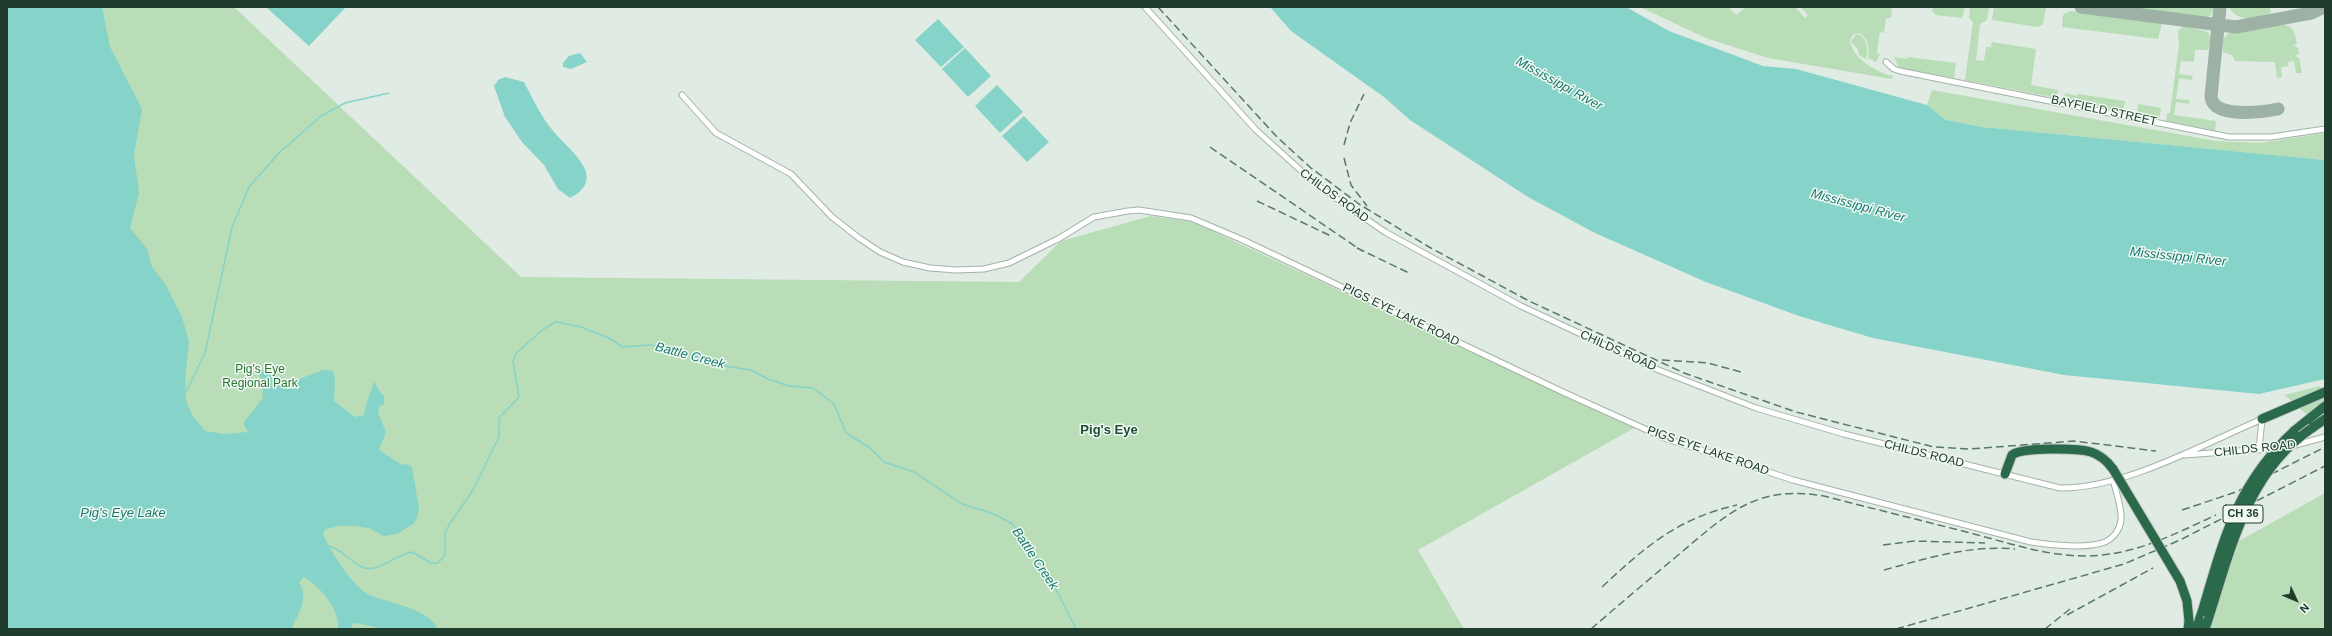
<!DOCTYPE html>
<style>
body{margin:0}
#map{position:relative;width:2332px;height:636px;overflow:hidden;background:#e0ebe3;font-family:Helvetica,sans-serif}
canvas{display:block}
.frame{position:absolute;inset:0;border:8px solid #203c2c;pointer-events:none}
.north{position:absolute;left:2276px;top:580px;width:40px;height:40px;-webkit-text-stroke:3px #f0f8f2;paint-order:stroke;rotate:134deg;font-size:11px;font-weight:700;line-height:16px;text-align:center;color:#203c2c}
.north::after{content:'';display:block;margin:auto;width:14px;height:18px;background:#203c2c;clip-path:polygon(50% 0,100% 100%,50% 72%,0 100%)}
</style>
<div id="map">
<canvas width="2332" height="636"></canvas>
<div class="frame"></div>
<div class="north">N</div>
</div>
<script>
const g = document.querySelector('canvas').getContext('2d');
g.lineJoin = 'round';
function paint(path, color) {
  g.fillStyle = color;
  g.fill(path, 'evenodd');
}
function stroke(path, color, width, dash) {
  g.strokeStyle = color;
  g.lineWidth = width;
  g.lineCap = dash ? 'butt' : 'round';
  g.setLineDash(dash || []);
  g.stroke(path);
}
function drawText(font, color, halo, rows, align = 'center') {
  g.font = font + ' Helvetica,sans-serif';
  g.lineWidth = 3;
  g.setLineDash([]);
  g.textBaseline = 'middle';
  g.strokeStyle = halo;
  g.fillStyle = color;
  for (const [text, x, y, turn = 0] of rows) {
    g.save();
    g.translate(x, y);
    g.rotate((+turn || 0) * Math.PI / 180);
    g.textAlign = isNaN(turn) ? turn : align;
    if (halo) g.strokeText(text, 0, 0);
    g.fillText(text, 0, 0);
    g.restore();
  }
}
paint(new Path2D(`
 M7 7H234L521 277 1019 282 1061 241 1151 216 1193 222 1634 428 1418 550 1464 629H7Z
 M1640 7H1728L1737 15 1745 7H1795L1805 18 1808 15 1800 7H1892L1891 18H1886L1884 33 1880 32 1877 53 1880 54 1876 62 1868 58C1869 48 1869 39 1860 33L1854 34 1850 40C1852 58 1875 72 1893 76L1892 79 1768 58 1706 38Z
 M1933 7H1965L1962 18 1936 15 1932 11Z
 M1970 7H1989L1987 20 1980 24 1976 60 1984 61 1986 47H1991L1992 42 2036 49 2031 85 2058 90 2057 98 1965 80 1973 22 1969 18Z
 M1994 7 2046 8 2043 24 2038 27 1992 20Z
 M2122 7H2214L2211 15 2205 18Z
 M2229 7H2270L2271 12 2269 15C2254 18 2238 23 2229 7Z
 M2070 11 2162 23 2158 39 2062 27 2063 15Z
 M2279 25C2293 23 2295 33 2297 44L2293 45 2298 48 2299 54 2295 56 2299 58 2302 73H2296L2294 61 2288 62V66L2281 67 2282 77 2277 78 2275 62 2235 61 2232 55 2223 52V39L2229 33Z
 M2184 26 2208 32 2211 39 2208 50H2195L2194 62 2181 61 2179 74 2193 76 2192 80 2179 78 2176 99 2190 100 2189 104 2176 102 2174 115 2216 121 2215 131 2166 121 2167 114 2170 112 2179 44 2178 31Z
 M1856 34 1861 35C1868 42 1868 51 1866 59L1859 55 1857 48 1851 42Z
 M1894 57 1907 59 1908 57 1956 63 1954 78 1899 68Z
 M1932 90 2216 141 2260 143 2325 133V160L1982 127 1946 120 1927 105Z
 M2065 93 2077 96 2078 94 2125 101 2123 111 2064 99Z
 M2138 104 2161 108 2159 120 2137 115Z
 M2320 386 2321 388 2325 386V388L2293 402 2284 395Z
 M2325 394V402L2307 415 2298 407Z
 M2325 493V629H2208L2239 541Z`), '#b8ddb7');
paint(new Path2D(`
 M7 7H102L110 47 142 109 134 155 139 193 130 228 147 249 152 267 166 285 182 317 189 342 185 379 186 400 192 415 205 431 224 434 248 432 244 425V422L263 398 262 382 258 371 260 369 292 382 323 370 333 371 335 381 334 401 355 417 364 415C365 409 371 387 375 382L379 391 384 396V405H380L378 413 386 432 379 450 402 465 406 464 412 467 419 509 417 518 413 524 397 534 384 536 369 528 354 526H338L326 529 323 534C328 548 353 586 366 593 383 603 430 607 437 629H384L356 623 352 624V629H338C340 610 321 587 304 577L299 582C309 599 299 613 291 629H7Z
 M266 7H346L309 46Z
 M1270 7H1626L1669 31 1763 66 1796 69 1927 105 1946 120 1982 127 2325 160V379L2259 394 2064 375 1873 338 1799 316 1706 282 1595 233 1528 197 1410 120 1384 97 1291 31Z
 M938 19 964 47 941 67 915 40Z
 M965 48 991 76 968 97 942 69Z
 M580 53 587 62 571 69 563 67V63L569 56Z
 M505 77 524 82C533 99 541 117 554 132 570 151 609 178 570 198L558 189 544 165 522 142 505 117 494 86 498 80Z
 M997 85 1023 112 1000 133 975 106Z
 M1024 116 1049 142 1027 162 1002 136Z`), '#85d3c9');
stroke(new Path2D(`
 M186 392 205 353 232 227 249 187 280 152 321 116 345 103 389 93
 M329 546C343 551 348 559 360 566 376 576 396 554 412 552L431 563H438L445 555V533L449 525 473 490 499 437V418L519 397 513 362 516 353 545 328 556 322 581 327 609 338 623 347 651 345 677 350 724 366 751 370 768 379 789 386 813 388 834 404 846 433 870 448 884 462 914 472 962 504 994 514 1011 523 1024 538 1057 591 1076 629`), '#85d3c9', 1.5);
stroke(new Path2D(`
 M2081 7 2236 27 2311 13 2324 7
 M2220 7 2211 96C2212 119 2263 112 2278 109`), '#9db2a5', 13);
const street = new Path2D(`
 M1145 7 1256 130 1317 185 1385 232 1521 306 1656 369 1756 408 1844 434 2060 488C2123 489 2204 444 2262 419L2259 450
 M1886 62 1894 69 1900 71 2229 137H2271L2325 129
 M682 95 716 133 791 174 832 217 859 238 880 252 903 262 930 268 956 270 984 269 1009 263 1058 239 1094 217 1128 211 1139 210 1191 218 1243 240 1565 393 1667 439 1793 480 2031 542C2049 545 2088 549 2105 542 2114 538 2120 529 2121 520 2122 507 2116 492 2113 480
 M2292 446 2325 437
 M2185 455 2277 448`);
const highway = new Path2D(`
 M2262 419 2325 392
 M2312 428 2325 419
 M2294 431 2325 406
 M2005 474 2012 455C2022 447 2078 448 2091 452 2101 455 2107 461 2113 469
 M2188 629 2189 621
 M2196 629 2202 612
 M2205 629 2208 620`);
stroke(street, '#a3b3a8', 7);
stroke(highway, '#c1c8c4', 11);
stroke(street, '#fff', 5);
stroke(highway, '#2b694b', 9);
stroke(new Path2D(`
 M1158 7 1277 137 1311 168 1359 204 1429 247 1529 301 1684 373 1796 412 1934 447 1970 449 2074 441 2156 451
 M1344 145 1350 123 1364 94
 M1210 147 1362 251
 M1344 158 1351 185 1367 206
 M1257 201 1331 236
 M1357 248 1409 273
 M1662 360 1708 363 1741 372
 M2182 510 2236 492 2325 447
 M1883 545 1914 541 1985 543
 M1884 570C1928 558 1969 545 2015 549
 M1602 587C1645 547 1678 518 1737 505
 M2067 615 2153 568
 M1591 629C1620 604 1648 580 1677 556 1726 515 1755 484 1824 496 1874 509 1924 521 1974 534 2016 545 2059 560 2102 555 2143 551 2179 532 2216 515
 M1896 629 2124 564 2180 540 2325 466
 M2045 629 2070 609`), '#5a7867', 1.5, [8, 4]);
const highwayBridge = new Path2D(`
 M2113 469 2180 581 2187 601 2189 621
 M2202 612C2224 539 2236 485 2294 431
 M2208 620C2231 549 2247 472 2312 428`);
stroke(highwayBridge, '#c1c8c4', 11, []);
stroke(highwayBridge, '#2b694b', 9);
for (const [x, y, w] of [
 [2243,514,40]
]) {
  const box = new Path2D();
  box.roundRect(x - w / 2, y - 9, w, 18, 3);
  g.fillStyle = '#f0f8f2';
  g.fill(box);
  stroke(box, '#203c2c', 1);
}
drawText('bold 11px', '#203c2c', null, [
 ["CH 36",2243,514]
]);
drawText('12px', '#203c2c', '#f0f8f2', [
 ["BAYFIELD STREET",2104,111,12],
 ["CHILDS ROAD",1334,196,36],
 ["PIGS EYE LAKE ROAD",1401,315,26],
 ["CHILDS ROAD",1618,351,24],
 ["CHILDS ROAD",2255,449,-6],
 ["PIGS EYE LAKE ROAD",1708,451,19],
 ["CHILDS ROAD",1924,454,14]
]);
drawText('12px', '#297431', '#f0f8f2', [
 ["Pig's Eye",260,370],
 ["Regional Park",260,384]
]);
drawText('italic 13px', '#187a6e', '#f0f8f2', [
 ["Mississippi River",1559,84,29],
 ["Mississippi River",1858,206,15],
 ["Mississippi River",2178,257,6],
 ["Battle Creek",690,356,15],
 ["Pig's Eye Lake",123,513],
 ["Battle Creek",1035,559,56]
]);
drawText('bold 13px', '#1b4f34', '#f0f8f2', [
 ["Pig's Eye",1109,430]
]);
</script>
